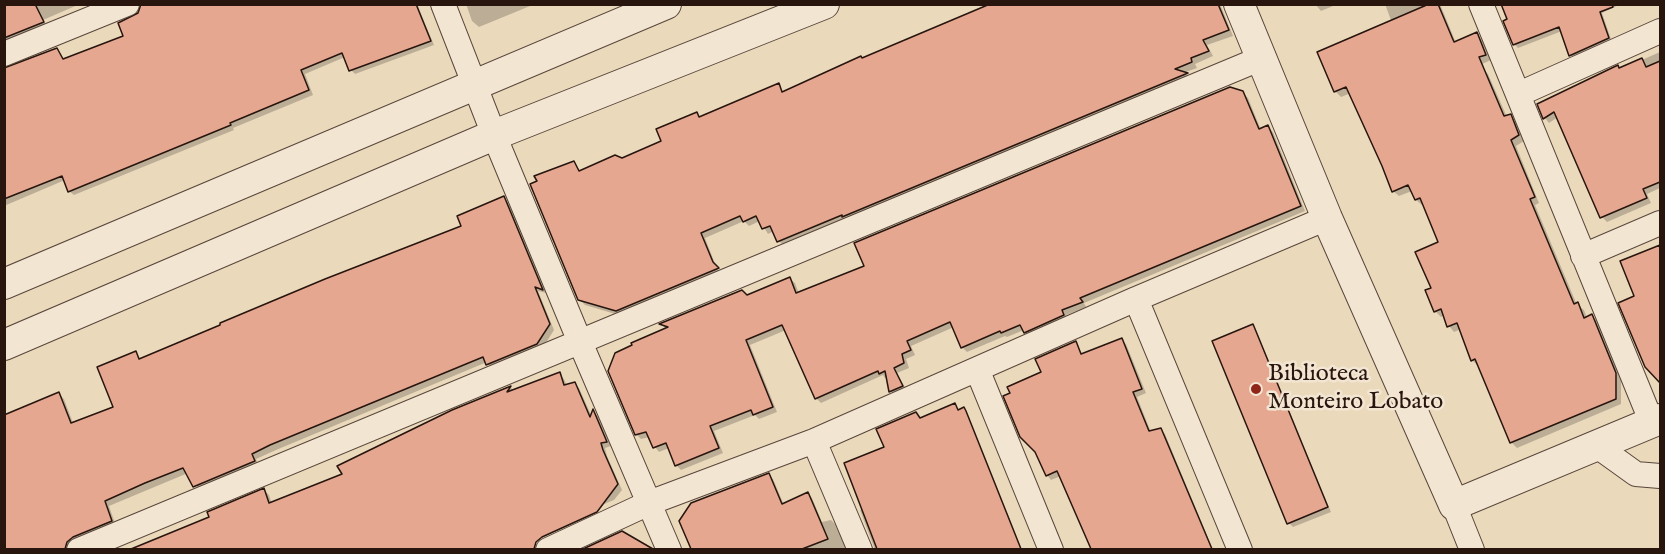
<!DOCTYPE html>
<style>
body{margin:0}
#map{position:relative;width:1665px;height:554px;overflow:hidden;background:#ebd9bc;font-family:"IM FELL English",serif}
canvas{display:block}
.frame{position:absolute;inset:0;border:6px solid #27150e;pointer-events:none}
</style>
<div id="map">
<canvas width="1665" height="554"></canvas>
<div class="frame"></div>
</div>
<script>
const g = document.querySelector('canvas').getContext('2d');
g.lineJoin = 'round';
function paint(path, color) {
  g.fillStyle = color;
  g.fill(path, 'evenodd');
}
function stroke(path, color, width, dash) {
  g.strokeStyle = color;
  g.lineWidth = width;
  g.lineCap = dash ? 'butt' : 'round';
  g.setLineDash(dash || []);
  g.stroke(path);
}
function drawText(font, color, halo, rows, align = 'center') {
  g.font = font + ' "IM FELL English",serif';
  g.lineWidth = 5;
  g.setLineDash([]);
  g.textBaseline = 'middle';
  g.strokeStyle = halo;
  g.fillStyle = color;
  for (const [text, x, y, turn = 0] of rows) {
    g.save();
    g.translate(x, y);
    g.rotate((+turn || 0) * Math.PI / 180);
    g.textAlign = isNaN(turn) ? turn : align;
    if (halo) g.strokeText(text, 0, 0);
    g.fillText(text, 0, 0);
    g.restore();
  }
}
paint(new Path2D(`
 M4 4H80L43 20 47 26 10 41 8 39 4 41Z
 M162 4H417L434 45 355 74 351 70 345 57 305 74 313 95 233 128 234 130 74 195 69 191 65 180 4 206V85L57 49 64 60 125 37Z
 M466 4H535L479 27 472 21Z
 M984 4H1220L1233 36 1207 45 1213 56 1195 64 1197 68 1183 73 1192 79 784 246 779 241 774 231 768 234 760 221 749 226 744 221 705 238 717 269 723 274 622 316 585 305 579 299 574 163 581 172 622 160 663 141 697 114 701 118 778 85 784 93 986 8Z
 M1315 4H1338L1321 11Z
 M1385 4H1440L1456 43 1477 34 1482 40 1491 60 1482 64 1485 71 1488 74 1507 117 1510 116 1516 122 1524 141 1516 146 1539 203 1535 205 1577 305 1584 310 1587 318 1592 316 1598 322 1621 380V404L1517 448 1511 442 1478 366 1472 360 1461 329 1454 332 1449 326 1444 315 1441 317 1435 311 1433 288 1440 243 1424 204 1422 205 1416 200 1412 191 1399 196 1393 191 1351 93 1341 97 1335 91 1392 23Z
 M1501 4H1621L1602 13 1612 42 1575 59 1571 55 1562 31 1518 48 1514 44Z
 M1660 52V188L1647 194 1651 203 1607 222 1602 217 1558 117 1549 123 1545 118 1539 105Z
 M1242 92 1248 98 1261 130 1268 127 1273 132 1305 211 1084 303 1086 307 1066 315 1068 320 1030 337 1024 330 1007 337 1005 336 967 352 962 347 954 327 911 346 915 355 906 359 909 368 897 373 907 391 896 396 891 391 888 377 885 378 883 375 821 403 816 398 786 330 750 345 777 412 759 419 755 415 714 431 723 453 681 470 676 465 669 448 659 452 655 447 650 437 641 439 636 434 666 329 662 325 747 297 790 279 795 283 799 294 866 267Z
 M503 197 508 202 546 293 538 291 554 330 542 349 493 369 487 362 276 450 256 459 259 466 200 491 188 473 109 506 116 526 71 550H4V416L59 394 64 399 73 423 115 408 135 353 141 360 463 226Z
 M1660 247V381L1646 367 1636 297 1622 262Z
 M1252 326 1256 330 1331 512 1293 527 1289 523 1214 342Z
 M1121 340 1126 344 1146 393 1137 397 1151 432 1160 430 1165 434 1213 550H1092L1061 476 1051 480 1047 475 1043 373 1075 343 1083 355Z
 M559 374 564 379 567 386 574 383 579 388 592 417 594 412 598 416 611 446 605 448 607 456 622 490 614 500 493 550H133L211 518 264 490 269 495 272 504 345 475 452 412 511 388 514 391Z
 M955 405 960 411 963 409 967 413 1022 550H875L860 510 864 509 886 448 916 413 921 419Z
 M769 475 773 479 784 505 808 494 812 498 822 522 831 520 835 524 847 550H692L681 521Z
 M622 533 645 550H586Z`), '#0003');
const building = new Path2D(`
 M4 4H35L44 22 4 38Z
 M141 4H416L431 41 349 71 342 53 301 70 309 90 230 123 231 125 68 192 62 176 4 199V68L57 48 63 59 123 36 118 23 138 13Z
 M990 4H1218L1229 30 1203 40 1209 51 1191 58 1192 62 1175 69 1188 73 842 217V215L777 242 770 226 762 229 756 216 743 222 740 216 701 233 713 262 719 268 616 311 578 300 530 184 537 181 534 176 574 161 579 171 615 155 622 158 661 141 656 129 697 112 699 117 779 83 782 92 861 56 862 58Z
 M1429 4H1438L1454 42 1477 32 1486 55 1479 57 1504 116 1511 114 1519 135 1511 140 1535 197 1530 199 1574 304 1578 302 1584 318 1592 314 1616 373V399L1510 443 1475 359 1471 361 1457 323 1447 327 1441 309 1434 312 1425 290 1431 288 1415 252 1438 242 1420 198 1415 200 1408 185 1392 192 1382 166 1346 87 1334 92 1317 52Z
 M1501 4H1612L1613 7 1600 12 1609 38 1569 56 1559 27 1513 45 1503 21 1507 19Z
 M1642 58 1646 67 1660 61V182L1643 189 1647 198 1600 218 1554 112 1543 119 1537 104 1618 65 1619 68Z
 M1230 87 1243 91 1259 129 1268 125 1301 206 1080 298 1083 302 1062 310 1064 315 1024 333 1020 325 1001 333 1000 331 961 348 950 322 907 341 911 350 902 354 904 363 894 368 903 386 889 392 885 371 879 374 878 371 815 399 782 325 746 340 773 407 753 415 751 410 710 426 719 448 675 466 666 443 653 448 646 432 635 435 608 371 615 353 632 345 631 343 668 327 659 324 742 290 747 295 790 277 796 293 864 266 854 243Z
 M504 196 543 290 535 287 550 324 537 344 486 365 483 357 270 445 252 454 255 461 193 487 183 468 145 483 105 501 112 521 73 537 67 542 65 549H4V415L59 392 71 423 113 407 97 367 136 351 139 359 220 325V323L325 279 461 226 457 216Z
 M1660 245V383L1645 367 1618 303 1634 296 1620 261Z
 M1253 324 1328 507 1287 524 1212 341Z
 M1122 338 1142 389 1133 392 1149 431 1161 428 1212 549H1091L1057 471 1046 476 1035 452 1020 437 1003 396 1010 393 1007 387 1041 372 1035 359 1076 341 1081 354Z
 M560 372 564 385 575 382 590 417 593 409 607 442 601 443 603 450 618 484 597 512 542 537 536 542 534 549H131L209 517 207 512 264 488 269 503 342 474 337 466 452 410 511 386 507 392Z
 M955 403 958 410 964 407 966 411 1021 549H877L844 463 884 447 876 429 916 412 920 418Z
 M769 473 782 504 808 492 828 539 802 549H691L679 521 691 503Z
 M622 531 653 549H583Z`);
paint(building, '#e6a791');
stroke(building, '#27150e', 1.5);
const minor = new Path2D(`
 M443 4 494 135 580 342 669 550
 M1481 4 1652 423
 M4 54 127 4
 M1519 94 1660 31
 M1583 256 1660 223
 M977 369 1051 550
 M814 441 860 550
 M1597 446 1636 474 1660 476
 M1454 505 1472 550
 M79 550 1262 58
 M548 550 649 503 814 441 1136 299
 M1240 550 1136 299 1327 218`);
const tertiary = new Path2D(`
 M1239 4 1327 218 1454 505 1660 419
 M4 284 666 4
 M4 345 494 135 824 4`);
stroke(minor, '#58463a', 26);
stroke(tertiary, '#58463a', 32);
stroke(minor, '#f2e6d3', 24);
stroke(tertiary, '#f2e6d3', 30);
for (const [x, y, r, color] of [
 [1256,389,6,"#8f2418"]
]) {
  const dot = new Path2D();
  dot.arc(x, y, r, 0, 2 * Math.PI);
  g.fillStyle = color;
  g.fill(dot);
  stroke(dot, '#f2e6d3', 2);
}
drawText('24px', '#27150e', '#f2e6d3', [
 ["Biblioteca",1268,375],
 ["Monteiro Lobato",1268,403]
], 'left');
</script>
